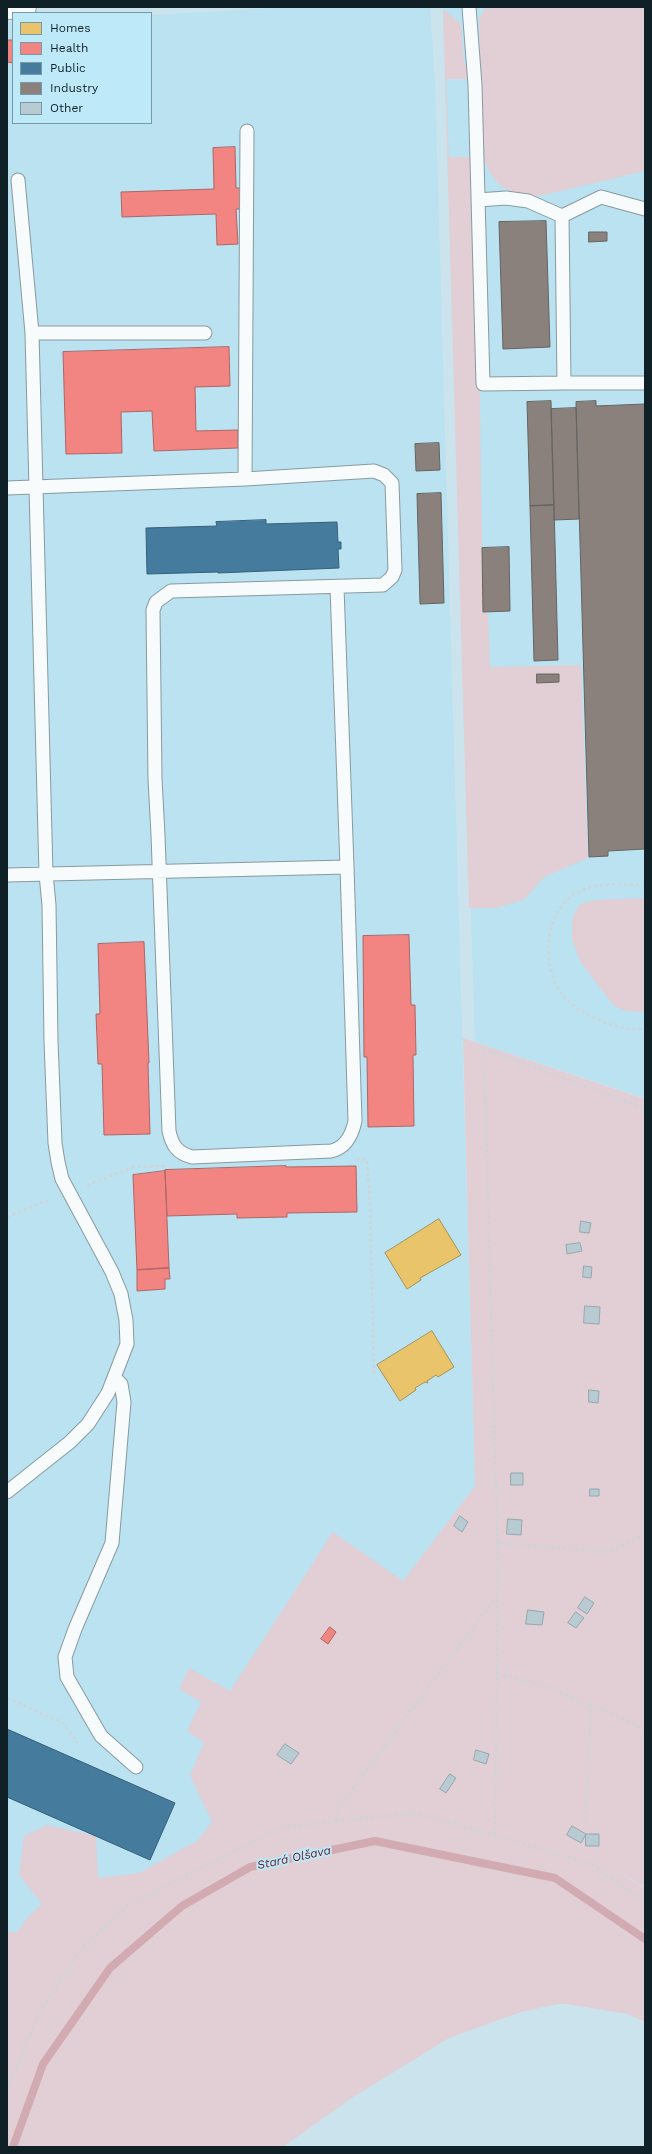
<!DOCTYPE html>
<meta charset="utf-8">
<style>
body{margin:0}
#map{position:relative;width:652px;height:2154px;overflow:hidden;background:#cbe3ec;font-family:"Work Sans",sans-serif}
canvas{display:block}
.frame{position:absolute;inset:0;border:8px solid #0f2026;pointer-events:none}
.legend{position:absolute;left:12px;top:12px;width:140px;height:112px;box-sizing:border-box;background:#bee9f9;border:1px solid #7899a5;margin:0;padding:5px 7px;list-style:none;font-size:12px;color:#0f2026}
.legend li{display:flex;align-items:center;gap:8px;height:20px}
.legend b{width:20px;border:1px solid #7899a5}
</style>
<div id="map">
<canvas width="652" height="2154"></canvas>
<div class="frame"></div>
<ul class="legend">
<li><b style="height:11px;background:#e9c46a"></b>Homes</li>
<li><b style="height:11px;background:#f28482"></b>Health</li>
<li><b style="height:11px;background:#457b9d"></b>Public</li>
<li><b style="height:11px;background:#8a817c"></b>Industry</li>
<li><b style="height:11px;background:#b9cbd2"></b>Other</li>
</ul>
</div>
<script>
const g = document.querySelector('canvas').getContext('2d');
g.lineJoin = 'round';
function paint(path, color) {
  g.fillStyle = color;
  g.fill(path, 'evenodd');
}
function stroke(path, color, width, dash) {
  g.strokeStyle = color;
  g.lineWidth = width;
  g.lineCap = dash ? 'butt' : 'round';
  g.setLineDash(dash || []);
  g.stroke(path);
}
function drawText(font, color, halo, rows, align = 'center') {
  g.font = font + ' "Work Sans",sans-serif';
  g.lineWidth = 4;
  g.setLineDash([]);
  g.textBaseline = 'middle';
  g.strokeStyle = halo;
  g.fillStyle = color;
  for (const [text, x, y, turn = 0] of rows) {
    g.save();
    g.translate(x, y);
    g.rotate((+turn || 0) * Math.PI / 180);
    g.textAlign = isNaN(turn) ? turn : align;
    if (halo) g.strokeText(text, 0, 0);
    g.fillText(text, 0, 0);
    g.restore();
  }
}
paint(new Path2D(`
 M292 7H430L435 83 475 1486 217 1830 7 2035V22H13V123H151V15Z
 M452 7H645V1098L475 1042 443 9Z`), '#bae2f0');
paint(new Path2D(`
 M486 7H645V171L539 196 520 194 502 187 492 176 484 160 479 18Z
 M443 9 461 24 464 64H470L469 79H446L449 157H471L480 400 483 612H488L490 667 581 665 588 858 544 877 525 899 497 908H469Z
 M645 898V1012L625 1011 613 1005 580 961 572 939V919L580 904 596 900Z
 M463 1038 645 1099V1887L605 1864 645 1888V2022L628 2014 566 2004H558L521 2012 449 2038 350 2099 283 2147H7V1931L16 1933 28 1917 42 1904 19 1875 24 1836 47 1825 96 1836 98 1878 139 1873 197 1841 212 1822 190 1775 204 1743 187 1731 201 1702 179 1689 189 1668 230 1691 333 1532 403 1581 475 1486Z`), '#e1cfd5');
const homes = new Path2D(`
 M439 1219 461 1255 420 1278 421 1280 407 1289 385 1253Z
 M432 1331 454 1367 438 1377 436 1375 427 1381 428 1383 425 1382 415 1388 416 1390 400 1401 377 1365Z`);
paint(homes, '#e9c46a');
stroke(homes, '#a89356', 1);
const health = new Path2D(`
 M7 40H13V63L7 62Z
 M235 147 236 188H242L243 209H236L238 244 217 245 216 214 122 217 121 192 214 189 213 148Z
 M229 347 230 386 195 387 196 431 238 430V448L154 451 152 411 121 412 122 453 66 454 63 352Z
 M409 935 411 1005H415L416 1055H413L414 1126 368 1127 367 1057H364L363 936Z
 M144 942 149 1063H148L150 1134 104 1135 102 1064H98L96 1014H100L98 944Z
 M286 1166V1167L356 1166 357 1212 287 1213V1217L237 1218V1214L167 1216 165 1170Z
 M165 1171 169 1268 137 1270 133 1175Z
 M169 1268 170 1279H165V1289L137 1291V1270Z
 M330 1627 336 1632 328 1644 321 1639Z`);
paint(health, '#f28482');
stroke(health, '#ae6666', 1);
const public = new Path2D(`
 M266 520V524L337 522 338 542H341V549H338L339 568 218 573V572L147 574 146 528 217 526 216 522Z
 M7 1729 175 1803 150 1860 7 1797Z`);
paint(public, '#457b9d');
stroke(public, '#356079', 1);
const industry = new Path2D(`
 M546 221 550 347 503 349 499 222Z
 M589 232H607V241L589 242Z
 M551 401 554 505 530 506 527 402Z
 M596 401V406L645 404V849L608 851V856L589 857 576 402Z
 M576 408 579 519 554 520 551 409Z
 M439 443 440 470 416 471 415 444Z
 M441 493 444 603 420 604 417 494Z
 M554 505 558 660 534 661 530 506Z
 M509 547 510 611 483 612 482 548Z
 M537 674H559V682L537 683Z`);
paint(industry, '#8a817c');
stroke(industry, '#656462', 1);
stroke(new Path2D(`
 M13 2147 43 2064 110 1968 182 1906 250 1867 375 1841 555 1878 645 1939`), '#d1abb1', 8);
const building = new Path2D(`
 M581 1221 591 1223 589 1233 580 1232Z
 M580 1243 582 1251 567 1254 566 1245Z
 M584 1266 592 1267 591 1278 583 1277Z
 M585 1306 600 1307 599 1324 584 1323Z
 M589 1390 599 1391 598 1403 589 1402Z
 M511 1473H523V1485H511Z
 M590 1489H599V1496H590Z
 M460 1516 468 1522 462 1532 454 1526Z
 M508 1519 522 1520 521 1535 507 1534Z
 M585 1597 594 1603 587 1614 578 1608Z
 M528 1610 544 1612 542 1625 526 1624Z
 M576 1612 584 1618 576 1628 568 1623Z
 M285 1744 299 1753 291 1764 277 1755Z
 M476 1750 489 1754 486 1764 474 1760Z
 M450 1774 456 1778 446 1793 440 1789Z
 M572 1826 586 1834 581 1843 567 1835Z
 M586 1834H599V1846H586Z`);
paint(building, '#b9cbd2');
stroke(building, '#95a8ae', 1);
const lane = new Path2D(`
 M469 7 475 85 483 384 564 383 562 216 528 201 506 198 478 200
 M562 216 601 197 645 209
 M32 333H205
 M564 383H645
 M245 479 247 131
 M7 488 245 479 374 471 384 475 392 483 395 570 392 577 383 585 171 591 156 602 153 610 155 779 158 835 169 1131C172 1145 177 1153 192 1157L331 1151C346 1148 352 1135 355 1121L347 867
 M7 875 347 867 337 587
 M115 1378 121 1384 124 1402 112 1543 75 1629 65 1657 67 1677 101 1736 136 1767
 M7 1492 70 1442 88 1424 108 1393 127 1344 126 1320 121 1294 112 1272 62 1179 58 1162 55 1143 51 1041 49 905 46 874 32 333 18 180`);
const street = new Path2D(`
 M7 8 25 7`);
stroke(lane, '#889aa1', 15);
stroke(street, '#889aa1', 24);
stroke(new Path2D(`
 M645 885C626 885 603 882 585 889 545 902 539 962 561 993 576 1014 619 1032 645 1029
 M356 1160H367L370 1202 374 1376
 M87 1185 134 1167 165 1166
 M7 1217 51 1199
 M497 1543 609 1552 645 1534
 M497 1674 542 1685 620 1717 645 1731
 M7 1698 63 1723 78 1743
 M335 1821 339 1807 497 1596
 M585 1826 591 1705
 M495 1836 498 1564 484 1049 645 1108
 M7 2090 40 2011 82 1948 126 1907 282 1827 416 1813 589 1863 645 1901`), '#ced5d8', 2.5, [3, 3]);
stroke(lane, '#f7fbfc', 13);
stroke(street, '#f7fbfc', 22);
drawText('italic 12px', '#6c202d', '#bee9f9', [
 ["Stará Olšava",294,1858,-12]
]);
</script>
